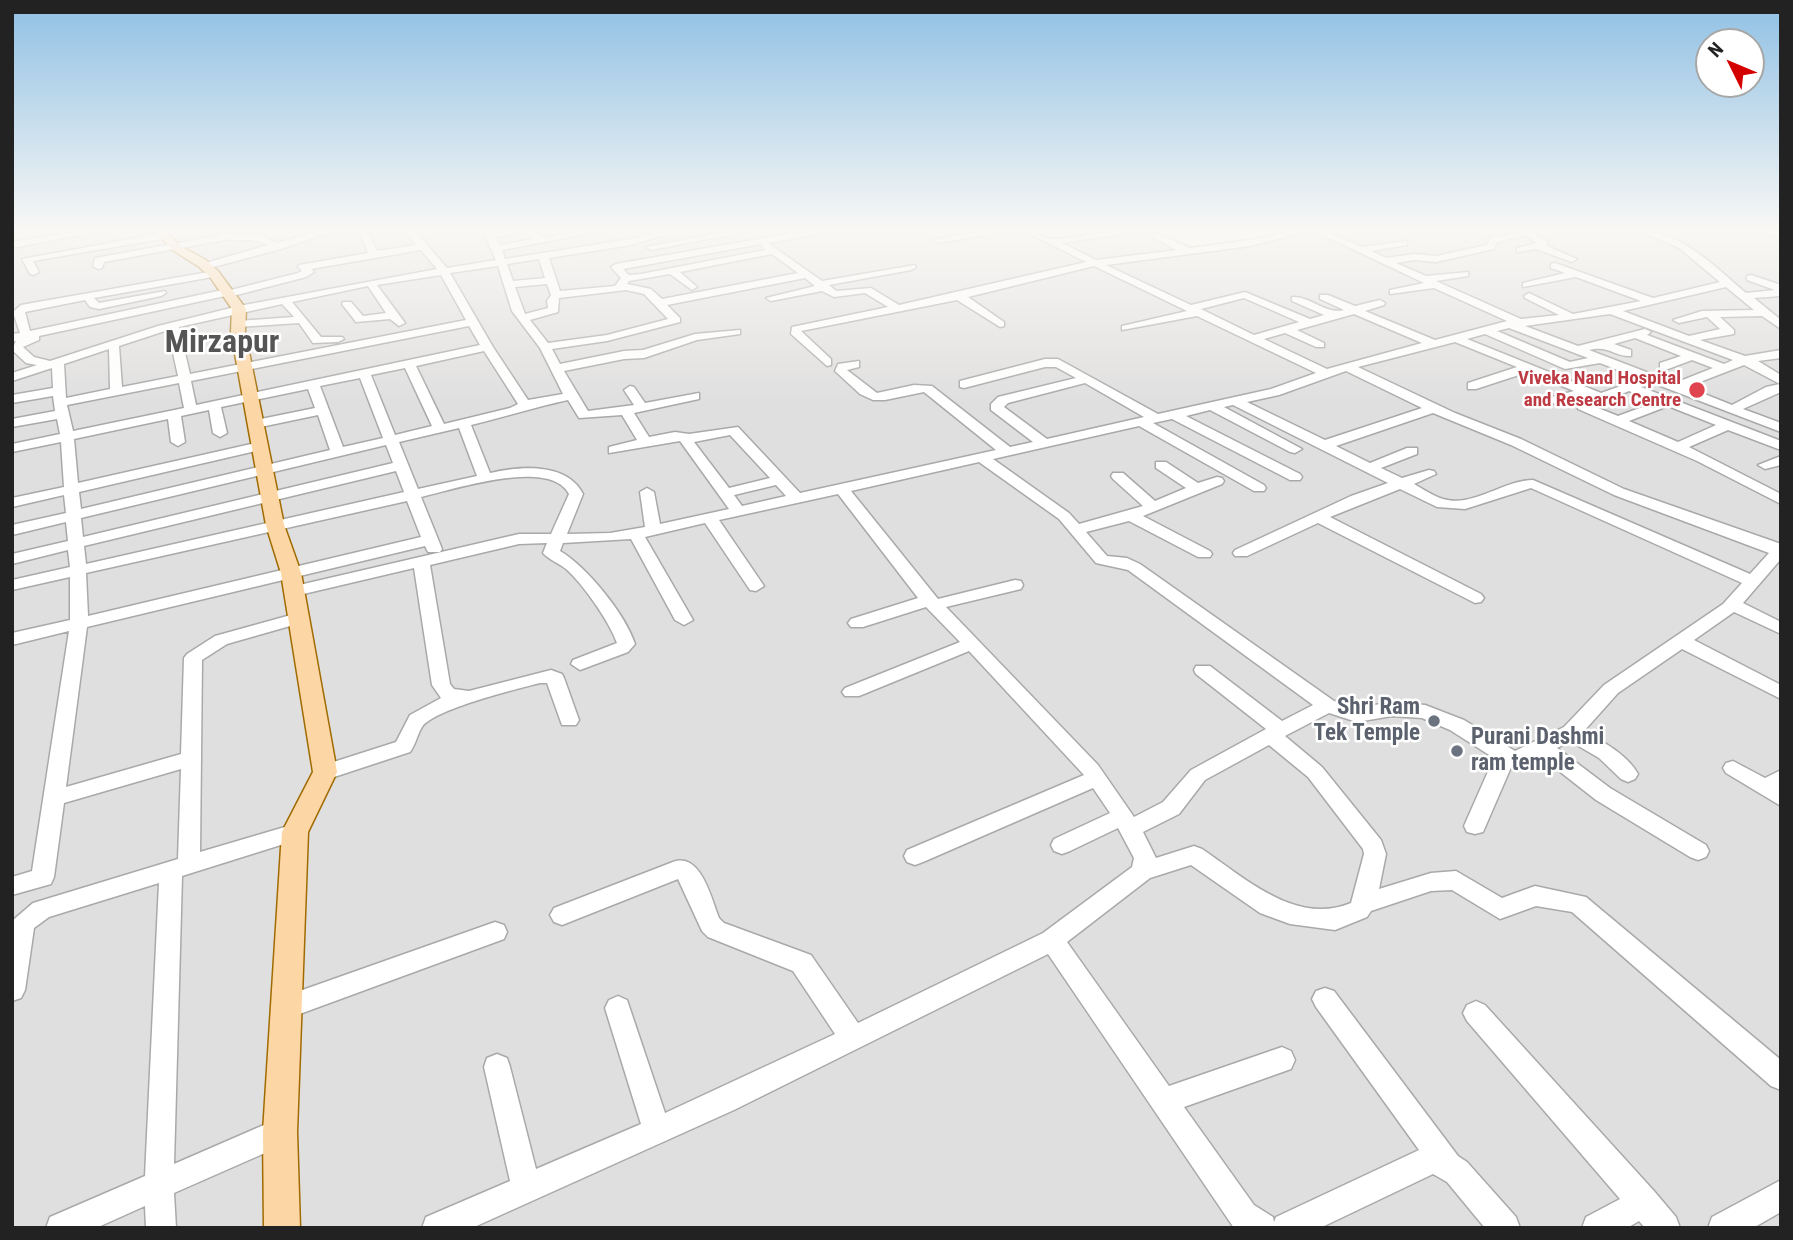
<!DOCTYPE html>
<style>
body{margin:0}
#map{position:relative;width:1793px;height:1240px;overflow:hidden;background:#f2efe9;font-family:"Roboto Condensed",sans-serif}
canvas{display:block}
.frame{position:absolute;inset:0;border:14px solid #222;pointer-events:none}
.north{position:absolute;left:1695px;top:28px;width:70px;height:70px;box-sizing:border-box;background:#fff;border:2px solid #a7a7a7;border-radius:50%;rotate:313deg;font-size:19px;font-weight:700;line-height:28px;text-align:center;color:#222}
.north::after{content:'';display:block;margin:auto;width:24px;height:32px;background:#d40000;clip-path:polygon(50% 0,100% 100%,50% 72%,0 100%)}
</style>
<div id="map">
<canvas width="1793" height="1240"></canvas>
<div class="frame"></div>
<div class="north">N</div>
</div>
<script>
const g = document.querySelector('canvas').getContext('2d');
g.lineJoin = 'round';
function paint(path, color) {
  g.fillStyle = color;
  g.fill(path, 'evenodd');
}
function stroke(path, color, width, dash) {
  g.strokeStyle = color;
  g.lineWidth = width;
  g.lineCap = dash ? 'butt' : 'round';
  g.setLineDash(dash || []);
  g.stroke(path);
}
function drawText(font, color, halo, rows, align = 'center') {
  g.font = font + ' "Roboto Condensed",sans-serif';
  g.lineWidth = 5;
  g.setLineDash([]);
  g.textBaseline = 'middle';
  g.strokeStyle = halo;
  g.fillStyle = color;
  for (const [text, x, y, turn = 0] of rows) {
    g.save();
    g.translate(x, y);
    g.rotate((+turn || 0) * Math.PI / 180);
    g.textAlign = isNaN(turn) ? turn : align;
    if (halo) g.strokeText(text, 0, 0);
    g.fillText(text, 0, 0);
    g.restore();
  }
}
paint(new Path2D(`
 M12 231H1781V1228H12Z`), '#e0dfdf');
paint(new Path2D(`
 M1159 231H1295L1256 241 1199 248Z`), '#ffffe5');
const minor = new Path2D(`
 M81 231H101L12 248V242Z
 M217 231C225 231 232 234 239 235 261 235 256 232 277 243L320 231H334L281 249 206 269 201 266 202 264 268 245C247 235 245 244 230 239L104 262 102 268 98 269 93 266 95 258 222 235Z
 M360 231H368L377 251 416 245 405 231H415L447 268 496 260 483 231H533L543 238 583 231H602L502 250 505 259 631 239 664 231H678L631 245 549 258 560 291 615 286 621 278 611 267 616 264 804 231H822L818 234 768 243 822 281 915 265 916 267 911 270 829 285 836 291 871 288 899 305 1086 262 1024 231C1035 231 1044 239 1055 239 1079 239 1102 231 1126 231L1122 234 1062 243 1096 260 1177 250 1154 238 1152 236 1157 233 1189 248 1250 240 1294 231H1309L1250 246 1106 265 1191 305 1245 292 1310 319 1324 315 1292 301V297C1311 296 1326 315 1344 310L1320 299V295H1328L1355 306 1380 300 1385 303 1384 305 1365 311 1435 340 1507 321 1434 288 1390 294V290L1424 283 1314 231H1325L1362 247 1407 241V245L1371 251 1386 258 1414 254 1436 256 1487 245 1490 238 1531 231 1548 242 1547 246 1577 259 1572 262 1536 249 1517 252V248L1537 243 1525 235 1497 242 1494 249 1436 262 1414 260 1396 263 1426 276 1468 272V276L1436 281 1521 319 1559 315 1525 298 1524 296 1529 293 1573 314 1641 301 1576 277 1523 287V283L1565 273 1551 268V264L1555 263 1653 298 1720 282 1679 248 1640 231C1682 231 1716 268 1746 293L1775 290 1747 280V276L1751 275 1781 285V296L1754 298 1781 320V329L1762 316 1720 317 1734 330V334L1700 340 1745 356 1781 350V358L1758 361 1781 375V392L1743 409 1781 423V432L1653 383 1641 387 1781 441V450L1728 430 1689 447 1781 494V504L1697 461 1578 409V403L1590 397 1585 395 1557 404 1552 403V397L1574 391 1528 372 1476 389H1468V383L1517 367 1455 342 1358 367 1455 413 1521 439 1624 489 1781 544V559L1743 603 1781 622V634L1734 612 1694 640 1781 685V699L1682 649 1618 693 1584 731C1603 742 1627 754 1638 774L1635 779 1628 782 1621 779 1599 758 1570 741 1557 748 1610 788 1706 845 1709 851 1706 857 1698 860 1690 857 1596 800 1540 756 1512 765 1483 832 1475 834 1467 832 1464 826 1494 758 1450 730 1422 718 1392 716 1357 722 1329 713 1285 736 1322 767 1381 840 1386 854 1379 889 1431 873 1456 871 1502 898 1535 886 1586 897 1781 1060V1090L1771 1086 1572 912 1536 906 1500 919 1452 890 1431 891 1371 911 1367 917 1335 930 1290 924 1260 913 1191 865 1150 878 1067 942 1169 1086 1282 1047 1291 1051 1295 1060 1291 1069 1184 1107 1254 1205 1273 1217 1274 1222 1276 1217 1419 1150 1316 1007 1312 999 1316 991 1325 988 1334 991 1458 1156 1467 1162 1516 1217 1520 1228H1485L1447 1182 1433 1174 1320 1228H1234L1048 954 734 1110 472 1228H422L426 1217 510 1181 484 1067 487 1058 497 1054 507 1058 510 1067 536 1169 641 1124 605 1008 609 1000 618 996 627 1000 665 1113 835 1034 793 971 708 937 702 931 678 879 562 925 554 922 550 915 554 908 673 862C701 852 711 898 719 918L724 923 811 955 858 1023 1043 933 1132 867 1134 858 1118 828 1070 851 1062 854 1054 851 1051 845 1054 839 1110 813 1093 788 923 862 915 865 907 862 904 856 907 850 1084 775 969 651 859 696H845L842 692 845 688 960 642 926 607 863 627H851L848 623 851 619 918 598 838 494 719 520 764 586 756 591 750 590 705 523 645 537 693 620 684 625 675 620 631 539 563 543 560 551C587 567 625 614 635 644L628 652 580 670 571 664 573 660 617 643C609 621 583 584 566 569 559 563 549 560 543 553L547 543 519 544 430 565 450 684 454 689 469 691 551 670 562 674 564 678 579 720 576 725H562L547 683H540C517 689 434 709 422 727 417 735 416 744 410 752L325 780 318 777 315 772 318 767 396 742 410 715 441 698 432 685 414 568 295 596 287 591 295 586 519 534H551L569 494C550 457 452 490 421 497L442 549 440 552H428L425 546 87 627 66 787 181 754 184 658 187 654 215 636 298 613 307 618 304 622 227 644 202 660 200 852 295 824 303 826 306 832 303 838 182 876 174 1164 280 1118 290 1122 294 1132 290 1142 174 1193 176 1228H146L145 1206 96 1228H46L50 1217 145 1176 159 883 49 917 34 928 25 990 21 998 12 1001V921L33 903 178 859 181 769 64 803 54 877 51 884 12 895V877L32 871 69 631 12 645V633L70 620V577L12 590V580L70 567 68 550 12 564V554L68 541 66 522 12 535V525L66 513 64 495 12 507V498L64 487 61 442 12 452V444L60 434 57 419 12 427V419L55 411 53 396 12 403V395L53 388 52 368 12 381V373L37 365 26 363 12 350 16 341H12V334L20 333 13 312 21 305 214 271 218 272V276L94 298 99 303 165 291 166 293 161 296 99 309 90 307 85 300 25 312 30 331 227 289 231 290 298 273 302 271 298 267 299 265 368 253ZM524 231 533 239 500 245 495 237ZM761 244 765 250 641 274 629 275 623 269ZM421 250 437 269 239 306 158 326 50 361 34 357 23 347 39 340V336L225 296 229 297 306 277 314 272 311 269ZM772 254 798 273 662 299 651 289 627 284 629 281 670 274 692 290 697 287 680 272ZM539 259 545 278 513 281 507 264ZM498 266 512 311 540 348 563 394 528 400 493 347 450 273ZM1094 266 1187 311 1122 326V330L1197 316 1316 373 1271 389 1158 414 1058 359H1045L960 381V387L964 388 1045 367H1056L1076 378 998 397 991 404V410L1033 442 1010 447 932 386 914 385 877 393 847 370 859 367V361L838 364 835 371 860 394 873 400H885L924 392 996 450 800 493 738 427 689 434 675 432 649 437 634 413 699 399V393L645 403 634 387 630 386 624 390 634 405 588 411 564 371 624 359 644 358 697 340 740 334V330L695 334 643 350 624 351 560 364 552 349 607 341 680 322V318L667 305 805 278 815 286 766 298 771 301 822 291 834 297 865 293 888 307 792 327 791 334 827 366 831 365V359L801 331 957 300 1000 327 1004 326V322L968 297ZM441 275 466 320 190 374 179 327 282 304 294 317 238 321 232 324 238 327 299 323 313 343 338 342 344 339 342 337H321L292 302 368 286 386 313 363 316 351 302H343L342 304 356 322 390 319 399 326 405 323 377 285ZM547 284 551 295 547 301 548 308 525 314 515 287ZM1726 287 1754 310 1702 311 1673 320 1679 323 1707 317 1720 329 1689 336 1623 311ZM626 290 644 294 668 319 607 335 548 343 530 320 558 312 559 298ZM1244 298 1299 322 1254 335 1201 309ZM1354 314 1422 343 1327 369 1264 339 1285 333 1316 347H1324V343L1297 330ZM1610 314 1733 360 1724 364 1647 335 1651 332 1645 329 1578 346 1525 326ZM469 326 480 345 196 405 191 381ZM1509 328 1588 358 1570 362 1497 331ZM168 330 178 376 122 387 119 346ZM1485 334 1565 369 1600 363 1641 379 1601 393 1467 339ZM1635 338 1681 356 1660 363V369H1668L1692 360 1713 368 1675 383 1589 350C1610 345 1614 357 1631 356V350L1614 344ZM109 349 110 389 66 398 64 364ZM484 351 518 404 510 408 444 424 416 366ZM1744 365 1780 384 1766 387 1732 405 1687 387ZM405 368 432 426 395 435 371 375ZM1346 371 1422 408 1325 440 1247 402 1279 395ZM360 378 383 438 343 447 320 386ZM179 383 184 408 73 431 67 405ZM1085 383 1144 417 1047 439 1004 407 1008 403ZM308 389 315 408 256 420 249 424 256 428 318 415 330 450 81 509 79 492 260 450 267 446 260 442 78 483 74 439 168 419 171 442 178 446 185 442 181 416 209 410 213 433 220 437 227 433 221 407ZM1629 391 1656 402 1618 416 1593 406ZM568 400 579 418 622 415 637 440 609 447V453L680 441 729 509 660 524 654 492 647 488 640 492 645 527 610 533 567 534 583 494C567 462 520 466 490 473L471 425C504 417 535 407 568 400ZM1233 405 1388 483 1351 496 1235 550 1233 553 1235 556H1247L1318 523 1475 603 1481 602 1484 598 1481 594 1330 517 1400 489 1437 507 1465 509 1531 488 1742 583 1723 604 1604 685 1564 727 1515 751 1464 720 1425 705 1392 702 1357 708 1334 701 1140 564 1127 558 1107 556 1086 532 1129 521 1198 557H1210L1212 554 1210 551 1143 516 1222 484 1224 481 1222 478 1217 477 1198 483 1166 462H1156V468L1186 488 1155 501 1123 473H1113L1111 476 1113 479 1143 506 1079 524 1069 513 993 459 1139 426 1254 491H1264L1266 488 1264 485 1153 423 1172 419 1290 480H1300L1302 477 1300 474 1186 416 1210 410 1290 452 1295 453 1302 449 1224 407ZM1668 406 1716 425 1678 442 1629 421ZM1433 413 1511 445 1614 495 1769 553 1750 574 1533 480C1504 480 1472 508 1443 499 1433 496 1423 489 1414 484L1436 474 1434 471 1429 470 1402 478 1381 468 1417 454V448H1407L1370 463 1336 446ZM459 428 477 476 418 489 399 442ZM730 435 770 478 729 488 694 442ZM386 445 393 463 83 537 81 518ZM979 462 1059 519 1096 563 1128 570 1313 705 1282 721 1210 666H1196L1194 670 1196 674 1266 729 1191 770 1163 802 1134 817 1098 765 946 607 1021 589 1023 585 1021 581 1015 580 938 599 851 491ZM396 471 404 492 86 564 84 546ZM776 485 786 496 742 506 734 495ZM407 501 421 537 88 616 86 573ZM1269 745 1308 777 1363 849 1364 854 1351 903C1296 926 1245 878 1202 849L1194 846 1156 858 1143 832 1179 814 1205 780Z
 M730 231H749L651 250 646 247Z
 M984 231H1006L939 243 934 240Z
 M1764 231H1781V237L1766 233Z
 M164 233 167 234V238L33 261 39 272 34 275 30 274 22 259Z
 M1781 456V465L1765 469 1758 465Z
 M1733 761 1765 778 1781 770V806L1726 773 1723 768 1726 763Z
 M495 922 504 925 507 932 504 939 286 1019 277 1015 273 1007 277 999Z
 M1476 1001 1485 1005 1654 1191 1676 1217 1680 1228H1645L1639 1221 1627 1228H1582L1586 1217 1620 1199 1467 1021 1463 1013 1467 1005Z
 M1781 1180V1212L1753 1228H1708L1712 1217Z`);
const major = new Path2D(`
 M154 231H165L182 247 206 260 218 271 246 309 245 332 284 525 301 573 337 772 308 832 297 1132 300 1228H264L263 1132 282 832 313 772 281 573 266 525 231 332 232 309 210 277 198 266 174 251Z`);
stroke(minor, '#a9a9a9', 3);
stroke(major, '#a06b00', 3);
paint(minor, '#fff');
paint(major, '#fcd6a4');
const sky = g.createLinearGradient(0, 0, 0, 404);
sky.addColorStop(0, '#8fc0e4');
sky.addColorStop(0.57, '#f9f8f5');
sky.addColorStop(1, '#f9f8f500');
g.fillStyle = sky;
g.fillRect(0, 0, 1793, 404);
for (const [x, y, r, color] of [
 [1697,390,9,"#e0444e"],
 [1434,721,7,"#6b7280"],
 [1457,751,7,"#6b7280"]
]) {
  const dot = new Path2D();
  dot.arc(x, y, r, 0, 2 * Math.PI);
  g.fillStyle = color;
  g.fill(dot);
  stroke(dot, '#fff', 2.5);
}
drawText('bold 19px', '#be3a42', '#fff', [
 ["Viveka Nand Hospital",1681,379],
 ["and Research Centre",1681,401]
], 'right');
drawText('bold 23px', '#5b616d', '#fff', [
 ["Shri Ram",1420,708],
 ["Tek Temple",1420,734],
 ["Purani Dashmi",1471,738,"left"],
 ["ram temple",1471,764,"left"]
], 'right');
drawText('bold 32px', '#555', '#fff', [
 ["Mirzapur",222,344]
]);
</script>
